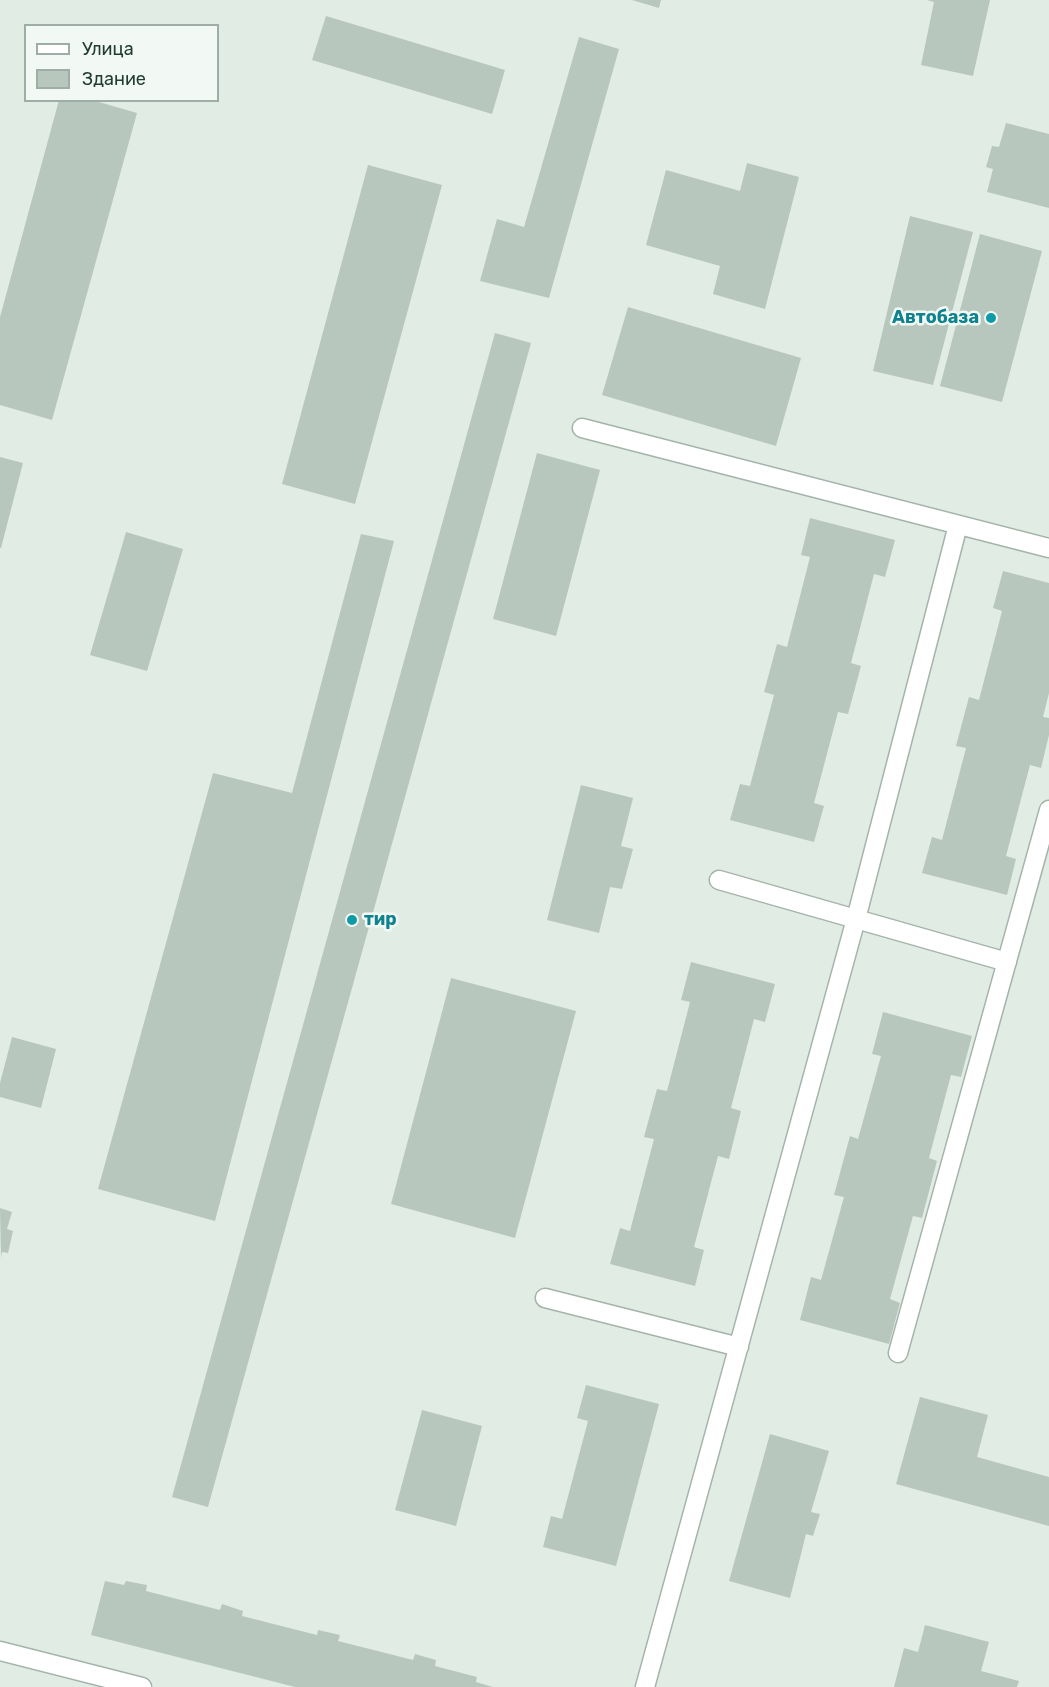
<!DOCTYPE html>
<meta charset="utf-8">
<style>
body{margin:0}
#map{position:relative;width:1049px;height:1687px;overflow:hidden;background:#e1ece5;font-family:Rubik,sans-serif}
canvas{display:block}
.legend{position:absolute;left:24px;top:24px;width:195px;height:78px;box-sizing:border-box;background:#f2f9f4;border:2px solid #9eaea6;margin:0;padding:8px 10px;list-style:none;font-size:18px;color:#213d31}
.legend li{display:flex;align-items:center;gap:12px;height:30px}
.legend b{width:30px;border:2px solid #9eaea6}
</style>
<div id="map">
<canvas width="1049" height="1687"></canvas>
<ul class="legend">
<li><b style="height:8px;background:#fff"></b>Улица</li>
<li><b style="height:16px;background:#b7c7be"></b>Здание</li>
</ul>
</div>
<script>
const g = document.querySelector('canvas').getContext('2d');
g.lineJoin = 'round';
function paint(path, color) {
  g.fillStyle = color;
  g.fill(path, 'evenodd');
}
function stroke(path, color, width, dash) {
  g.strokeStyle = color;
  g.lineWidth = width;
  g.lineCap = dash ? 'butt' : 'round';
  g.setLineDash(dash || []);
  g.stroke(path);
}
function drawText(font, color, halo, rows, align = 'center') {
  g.font = font + ' Rubik,sans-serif';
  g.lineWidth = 5;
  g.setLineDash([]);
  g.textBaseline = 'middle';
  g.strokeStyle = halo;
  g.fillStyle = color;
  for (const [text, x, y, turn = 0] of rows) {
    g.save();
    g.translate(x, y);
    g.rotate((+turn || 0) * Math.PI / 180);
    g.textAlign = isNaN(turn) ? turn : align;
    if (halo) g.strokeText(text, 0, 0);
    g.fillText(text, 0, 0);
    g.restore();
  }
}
paint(new Path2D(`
 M632 0H661L659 8Z
 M927 0H990L973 76 921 65 934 2Z
 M326 16 505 70 492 114 312 60Z
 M579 37 619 49 549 298 480 281 497 219 524 227Z
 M59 100H92L137 113 52 420 0 405V317Z
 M1006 123 1049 134V208L987 192 993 169 986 167 992 146 999 147Z
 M747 163 799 177 765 309 713 294 720 266 646 245 666 170 740 191Z
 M368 165 442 185 355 504 282 484Z
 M910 216 973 232 933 385 873 371Z
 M980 234 1042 251 1002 402 940 386Z
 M628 307 801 358 776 446 602 395Z
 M495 333 531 343 208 1507 172 1497Z
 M537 453 600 470 556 636 493 619Z
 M0 457 23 463 1 548H0Z
 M810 518 895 540 885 577 874 574 851 663 861 666 848 714 838 712 814 803 824 806 814 842 730 820 740 784 750 786 774 695 764 692 777 644 787 647 810 557 801 555Z
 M126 532 183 549 147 671 90 655Z
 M361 534 394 541 215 1221 98 1189 213 773 292 793Z
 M1003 571 1049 583V693L1043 717 1049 718V735L1041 768 1030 765 1006 856 1016 859 1007 895 922 873 932 837 942 840 966 748 956 746 969 697 979 700 1002 611 993 608Z
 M581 785 633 798 621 846 633 849 622 889 610 887 599 933 547 920Z
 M691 962 775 984 765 1022 754 1019 731 1108 741 1111 729 1159 718 1156 694 1247 704 1250 695 1286 610 1264 620 1228 630 1231 654 1139 644 1137 657 1089 667 1091 690 1002 681 1000Z
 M451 978 576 1011 515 1238 391 1204Z
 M883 1012 972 1036 961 1077 951 1075 929 1158 937 1161 922 1218 913 1216 890 1299 900 1303 889 1344 800 1320 811 1277 821 1280 844 1197 834 1195 850 1136 858 1139 881 1056 872 1054Z
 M12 1037 56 1049 41 1108 0 1097V1083Z
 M0 1208 12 1212 7 1229 13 1231 8 1253 2 1252 1 1258Z
 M586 1385 659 1404 616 1566 543 1547 551 1516 562 1519 588 1421 577 1418Z
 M920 1397 988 1415 977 1457 1049 1477V1526L896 1484Z
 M422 1410 482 1426 456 1526 395 1510Z
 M770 1434 829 1451 811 1512 820 1514 813 1536 806 1534 790 1598 729 1581Z
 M105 1581 124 1585 126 1581 147 1585 146 1591 220 1610 222 1604 243 1611 242 1616 317 1635 318 1630 340 1635 338 1641 413 1660 415 1654 436 1660 435 1666 477 1677 476 1682 493 1687H295L91 1635Z
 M925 1625 989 1642 981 1671 1019 1681 1017 1687H894L904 1648 918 1652Z`), '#b7c7be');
const minor = new Path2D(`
 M582 428 1049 548
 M719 880 1007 962
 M545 1298 739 1347
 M898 1353 1049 810
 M0 1651 142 1687
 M645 1687 856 919 958 525`);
stroke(minor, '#a4b4ab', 21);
stroke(minor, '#fff', 18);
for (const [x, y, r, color] of [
 [991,318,6,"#0f9aa8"],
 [352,920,6,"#0f9aa8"]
]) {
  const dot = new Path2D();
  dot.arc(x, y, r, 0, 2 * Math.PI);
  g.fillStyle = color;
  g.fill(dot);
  stroke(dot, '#f2f9f4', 2);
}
drawText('bold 18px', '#0d838f', '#f2f9f4', [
 ["Автобаза",979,318],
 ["тир",364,920,"left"]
], 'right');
</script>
